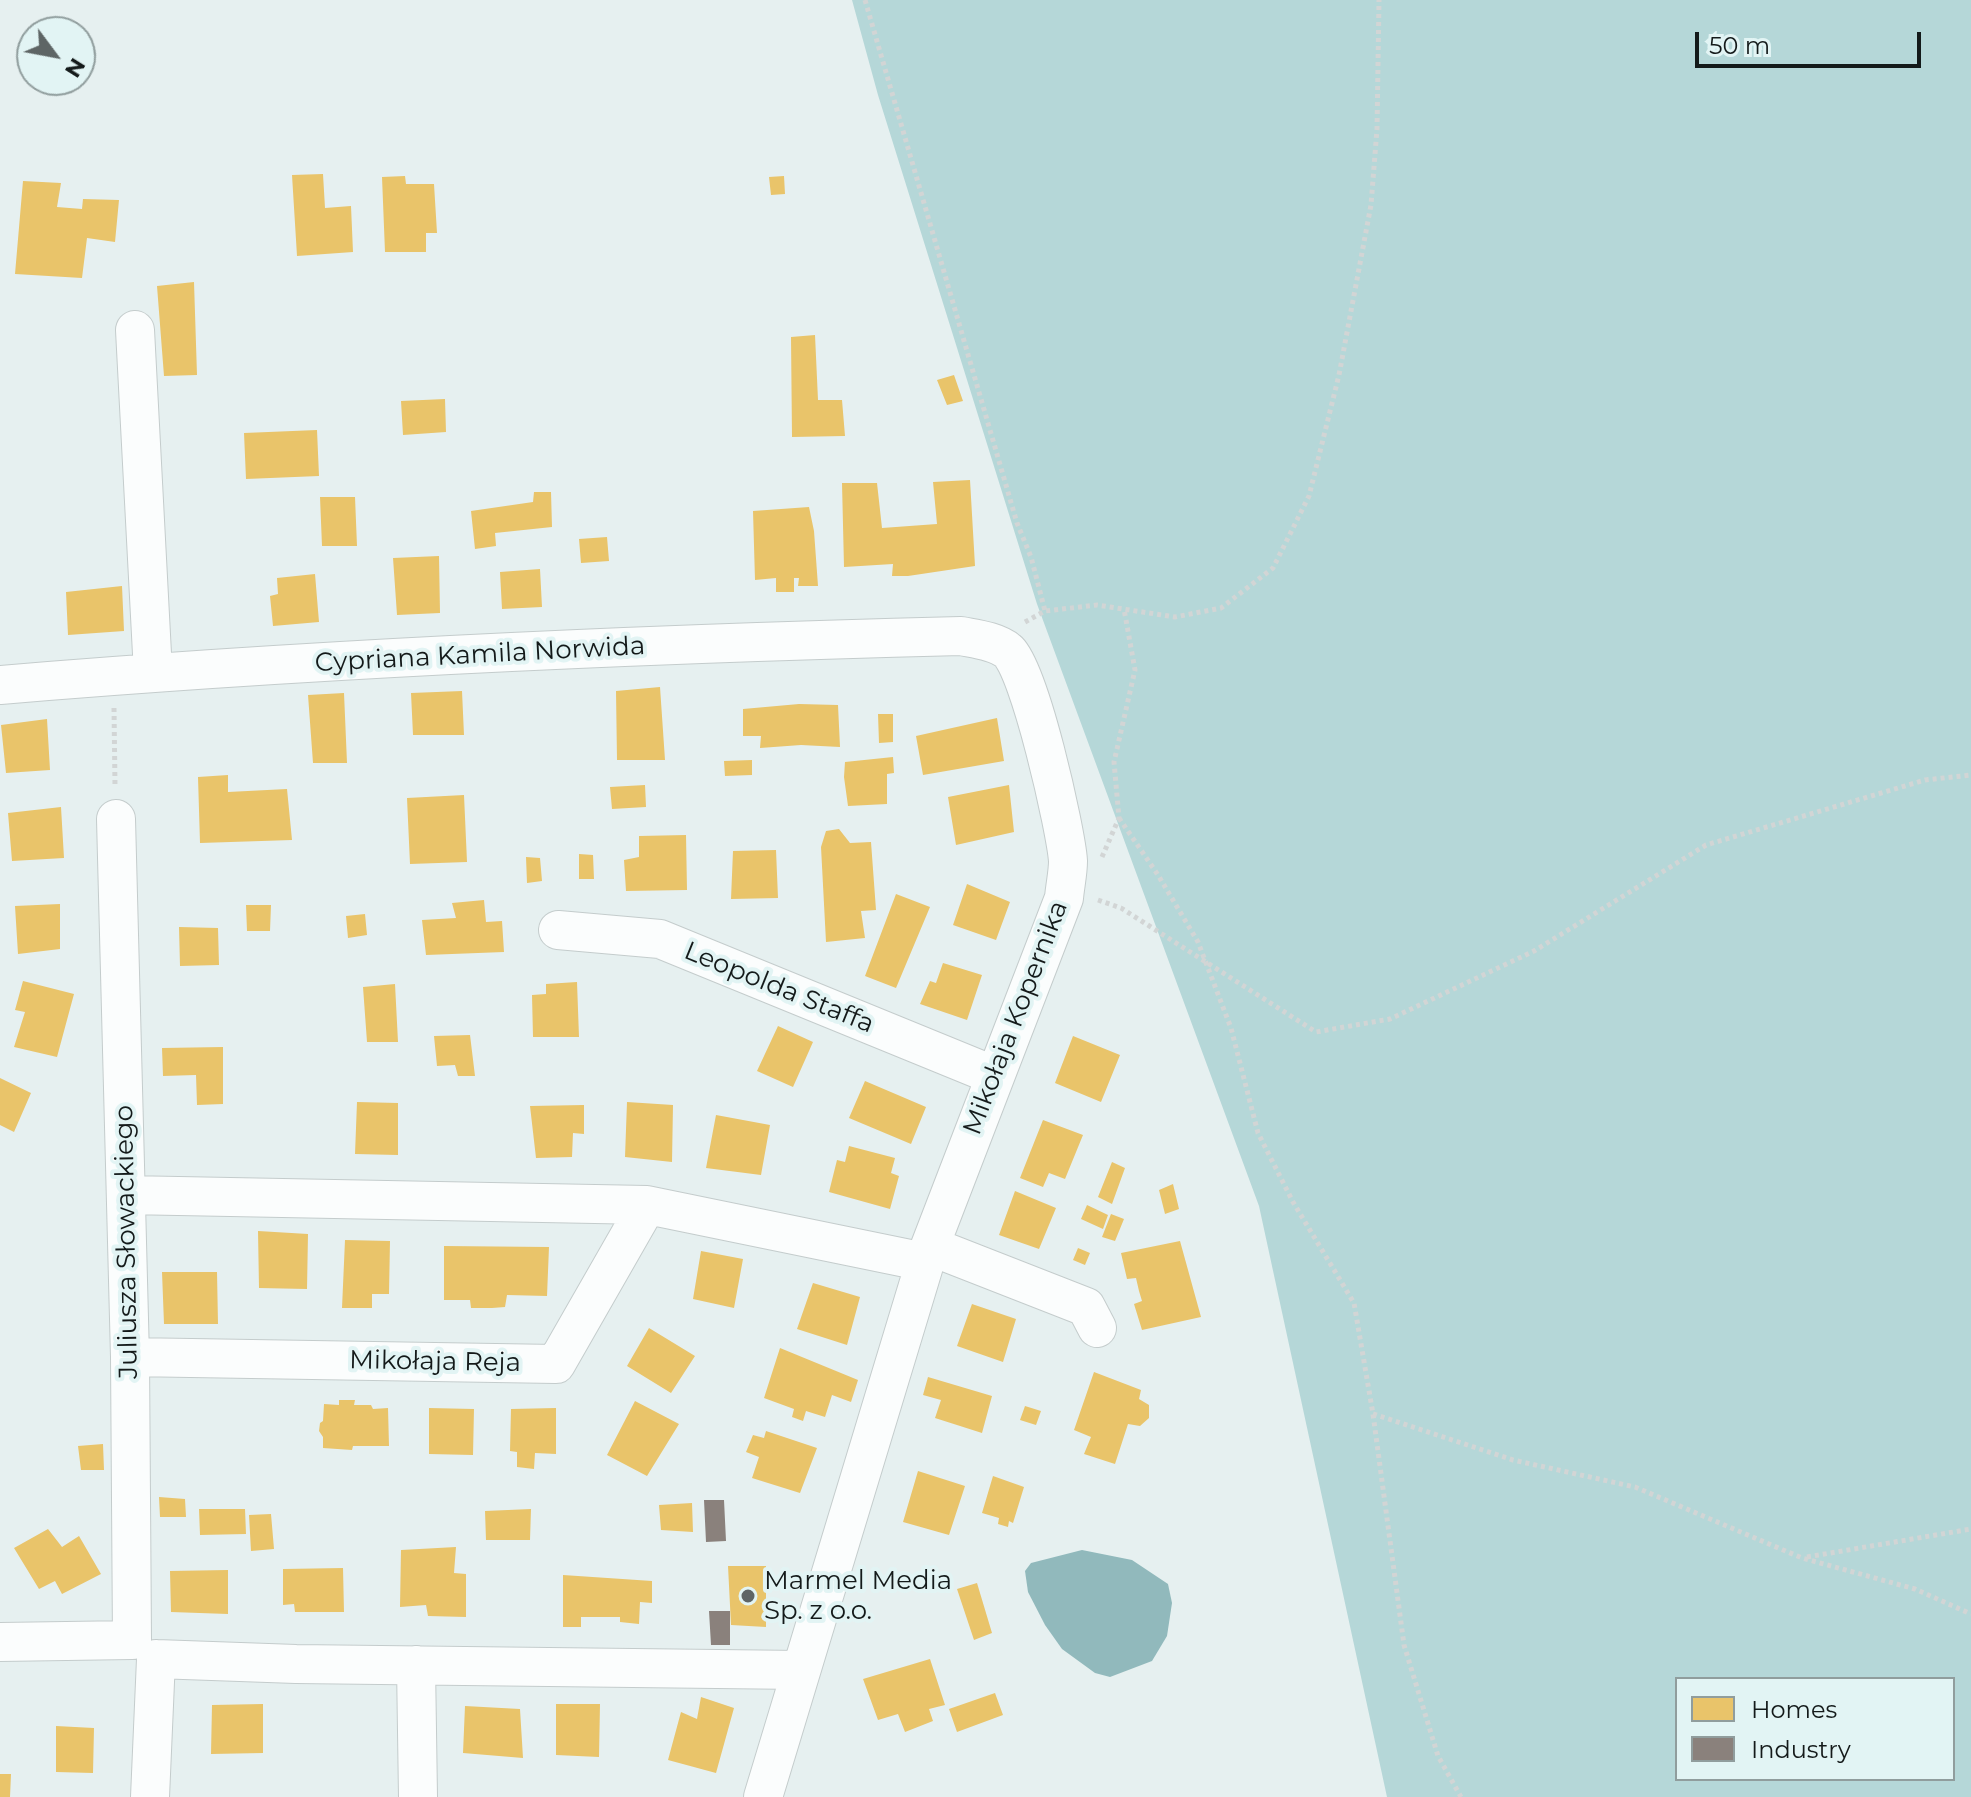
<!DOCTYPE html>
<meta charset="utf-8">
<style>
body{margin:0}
#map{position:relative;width:1971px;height:1797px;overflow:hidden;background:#e6f0f0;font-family:Montserrat,sans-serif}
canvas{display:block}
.legend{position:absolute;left:1675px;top:1677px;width:280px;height:104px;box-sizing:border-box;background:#e2f4f4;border:2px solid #909d9d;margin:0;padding:10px 14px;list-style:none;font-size:24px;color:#141a1a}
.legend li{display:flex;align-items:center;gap:16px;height:40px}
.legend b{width:40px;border:2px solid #909d9d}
.north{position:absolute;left:16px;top:16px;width:80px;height:80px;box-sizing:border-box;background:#e2f4f4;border:2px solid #909d9d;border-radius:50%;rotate:122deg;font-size:22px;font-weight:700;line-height:32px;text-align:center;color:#141a1a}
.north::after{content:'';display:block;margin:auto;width:28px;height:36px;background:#5e6565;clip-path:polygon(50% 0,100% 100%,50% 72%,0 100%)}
.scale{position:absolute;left:1695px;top:32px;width:226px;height:36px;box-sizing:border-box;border:4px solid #141a1a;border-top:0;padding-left:10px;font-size:24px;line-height:28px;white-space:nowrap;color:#141a1a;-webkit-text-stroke:6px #e2f4f4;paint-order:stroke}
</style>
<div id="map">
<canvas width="1971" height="1797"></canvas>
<ul class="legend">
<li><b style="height:22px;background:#e9c46a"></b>Homes</li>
<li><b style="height:22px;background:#8a817c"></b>Industry</li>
</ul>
<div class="north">N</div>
<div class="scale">50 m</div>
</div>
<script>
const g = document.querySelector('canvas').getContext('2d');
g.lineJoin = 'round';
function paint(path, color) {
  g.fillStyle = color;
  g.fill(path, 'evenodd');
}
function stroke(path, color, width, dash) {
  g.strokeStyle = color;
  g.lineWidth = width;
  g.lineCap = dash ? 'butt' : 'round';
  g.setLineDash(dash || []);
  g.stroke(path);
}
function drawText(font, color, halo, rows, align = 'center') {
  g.font = font + ' Montserrat,sans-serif';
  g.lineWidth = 8;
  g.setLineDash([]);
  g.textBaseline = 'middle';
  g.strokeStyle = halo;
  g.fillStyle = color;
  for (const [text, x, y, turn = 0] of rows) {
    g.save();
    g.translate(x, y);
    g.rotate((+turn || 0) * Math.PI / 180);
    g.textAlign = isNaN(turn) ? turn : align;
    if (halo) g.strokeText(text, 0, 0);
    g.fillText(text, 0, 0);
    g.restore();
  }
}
paint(new Path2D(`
 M852 0H1971V1797H1387L1259 1206 1037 604 878 95ZM1677 1679H1953V1779H1677Z`), '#b5d7d8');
paint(new Path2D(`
 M1082 1550 1132 1560 1168 1584 1172 1603 1167 1636 1152 1661 1110 1677 1095 1673 1062 1649 1045 1625 1028 1592 1025 1571 1031 1563Z`), '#91b9bc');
paint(new Path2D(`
 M323 174 325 208 351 206 353 252 297 256 292 175Z
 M405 176 406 184H434L437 233H426V252H385L382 177Z
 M784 176 785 194 771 195 769 177Z
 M23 181 61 183 57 207 82 209 83 199 119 200 115 242 87 238 82 278 15 274Z
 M194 282 197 375 164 376 157 286Z
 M815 335 818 400H842L845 436 792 437 791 337Z
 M954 375 963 401 947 405 937 380Z
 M445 399 446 432 403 435 401 401Z
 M317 430 319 476 246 479 244 433Z
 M970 480 975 566 908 576H892L893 564 844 567 842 483H877L882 528 937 524 933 482Z
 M534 492H551L552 527 495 533 496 546 475 549 471 511 533 502Z
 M320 497H355L357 546H322Z
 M809 507 814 531 818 586H798L799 578H794V592H776V578L755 580 753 511Z
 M607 537 609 561 581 563 579 539Z
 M439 556 440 613 397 615 393 558Z
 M540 569 542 607 502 609 500 572Z
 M315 574 319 622 273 626 270 596 278 594 277 578Z
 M122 586 124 631 68 635 66 592Z
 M660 687 665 760H617L616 691Z
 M462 691 464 735H413L411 693Z
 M344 693 347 763H313L308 695Z
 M799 704 838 705 840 747 801 745 760 748 761 736H743V709Z
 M878 714H893V742L879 743Z
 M997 718 1004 761 923 775 916 736Z
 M47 719 50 770 6 773 1 725Z
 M893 757 894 773 887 774V804L848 806 844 777 845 762Z
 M752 760V775L725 776 724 761Z
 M228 775V792L287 789 292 840 200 843 198 777Z
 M645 785 646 807 612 809 610 787Z
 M1009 785 1014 832 956 845 948 797Z
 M464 795 467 862 410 864 407 798Z
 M61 807 64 858 12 861 8 813Z
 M839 829 850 843 871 842 876 910 861 911 865 938 826 942 821 847 826 831Z
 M686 835 687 890 626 891 624 860 639 857V836Z
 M776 850 778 898 731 899 733 851Z
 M579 854 593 855 594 879H579Z
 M526 857 540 858 542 881 527 883Z
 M967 884 1010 902 996 940 953 925Z
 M896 894 930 907 896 988 865 976Z
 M484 900 486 922 502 921 504 952 426 955 422 920 456 918 452 903Z
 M60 904V949L18 954 15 906Z
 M246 905H271L270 931H247Z
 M365 914 367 935 348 938 346 916Z
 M179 927 218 928 219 965 180 966Z
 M943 963 982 975 967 1020 920 1004 930 981 936 983Z
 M23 981 74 994 57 1057 14 1047 25 1012 15 1010Z
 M577 982 579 1037H533L532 995 546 994V984Z
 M395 984 398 1042H367L363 987Z
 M778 1026 813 1042 793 1087 757 1071Z
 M470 1035 475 1076H458L455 1065 437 1066 434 1036Z
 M1073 1036 1120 1055 1101 1102 1055 1083Z
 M223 1047V1104L197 1105 196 1075 163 1076 162 1048Z
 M0 1078 31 1093 14 1132 0 1125Z
 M865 1081 926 1107 911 1144 849 1118Z
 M357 1102 398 1103V1155L355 1154Z
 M627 1102 673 1105 672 1162 625 1157Z
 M584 1105V1134L573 1133 572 1157 536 1158 530 1106Z
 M716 1115 770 1125 761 1175 706 1168Z
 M1043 1120 1083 1135 1065 1179 1049 1173 1043 1187 1020 1178Z
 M849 1146 895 1158 891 1173 899 1176 890 1209 829 1192 837 1160 845 1162Z
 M1112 1162 1125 1168 1112 1204 1098 1197Z
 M1173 1184 1179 1209 1165 1214 1159 1190Z
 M1015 1191 1056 1208 1039 1249 999 1235Z
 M1087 1205 1108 1215 1103 1229 1081 1219Z
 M1111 1214 1124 1219 1115 1241 1102 1237Z
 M258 1231 308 1234 307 1289 259 1288Z
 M345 1240 390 1241 389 1294H372V1308H342Z
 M1180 1241 1201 1317 1142 1330 1134 1304 1142 1301 1139 1291 1136 1278 1127 1279 1121 1253Z
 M444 1246 549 1247 547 1296 507 1295 505 1307 492 1308H471L470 1300H444Z
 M1078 1248 1090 1253 1085 1265 1073 1260Z
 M701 1251 743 1259 734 1308 693 1299Z
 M162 1272H217L218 1324H164Z
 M813 1283 860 1297 847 1345 797 1329Z
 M972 1304 1016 1319 1003 1362 957 1346Z
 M649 1328 695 1356 671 1393 627 1366Z
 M780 1348 858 1380 851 1402 832 1395 825 1417 806 1411 803 1421 792 1417 794 1409 764 1398Z
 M1094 1372 1141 1390 1139 1399 1149 1405V1418L1140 1426 1128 1424 1115 1464 1084 1454 1091 1437 1074 1430Z
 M928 1377 992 1396 982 1433 935 1418 941 1400 923 1395Z
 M339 1400H355L354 1405H371L373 1409 388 1408 389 1446H353L352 1450 323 1448V1437L319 1431 320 1423 323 1421 324 1404 339 1405Z
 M635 1401 679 1424 647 1476 607 1455Z
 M1025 1406 1041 1411 1036 1425 1020 1420Z
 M429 1408 474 1409 473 1455 429 1454Z
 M556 1408V1454L535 1453 534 1469 517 1467V1452L510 1451 511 1409Z
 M766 1431 817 1448 800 1493 752 1478 759 1457 746 1452 753 1435 764 1438Z
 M103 1444 104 1470H81L78 1446Z
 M918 1471 965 1486 949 1535 903 1522Z
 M993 1476 1024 1487 1013 1523 1009 1521 1008 1527 998 1524 999 1518 982 1513Z
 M159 1497 185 1499 186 1517H160Z
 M692 1503 693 1532 661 1530 659 1505Z
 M199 1509H245L246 1534 200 1535Z
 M531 1509 530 1540H486L485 1511Z
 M271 1514 274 1549 251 1551 249 1515Z
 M48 1529 62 1547 79 1536 101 1574 62 1594 55 1581 39 1589 14 1548Z
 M456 1547 454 1573 466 1574V1617L428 1616 426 1605 400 1607 401 1550Z
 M728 1566H766V1627L731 1625Z
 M343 1568 344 1612H295L294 1604 283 1605V1569Z
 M228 1570V1614L171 1612 170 1571Z
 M563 1575 652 1581V1603L640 1602 639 1624 620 1622V1617H581V1627H563Z
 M977 1583 992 1633 974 1640 957 1589Z
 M930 1659 945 1705 929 1709 933 1721 905 1732 898 1714 878 1720 863 1679Z
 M995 1693 1003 1715 957 1732 949 1709Z
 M701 1697 734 1708 716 1773 668 1760 681 1712 697 1719Z
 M263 1704V1753L211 1754 212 1705Z
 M556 1704H600L599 1757 556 1755Z
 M465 1706 520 1709 523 1758 463 1753Z
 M56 1726 94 1728 93 1773 56 1772Z
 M0 1774H11L10 1797H0Z`), '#e9c46a');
paint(new Path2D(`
 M704 1500H724L726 1541 706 1542Z
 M709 1611H730V1645H711Z`), '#8a817c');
const minor = new Path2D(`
 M135 330 153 673
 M0 685C320 658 641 644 961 636 976 639 996 641 1008 651 1029 667 1066 830 1068 861 1068 873 1065 886 1064 898L930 1246 763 1797
 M116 819 130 1357 132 1640
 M558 930 660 939 993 1075
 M126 1195 647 1205 925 1262
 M930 1246 1086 1307 1097 1328
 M130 1357 556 1364 647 1205
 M0 1642 132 1640
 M156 1659 296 1664 801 1670
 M416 1665 418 1797
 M150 1797 156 1659`);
stroke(minor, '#c4cccc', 40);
stroke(new Path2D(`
 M865 0 1017 523 1031 557 1045 611
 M1025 622 1045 611 1097 605 1175 617 1221 608 1273 568 1309 496 1339 375 1371 205 1377 129 1379 0
 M114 708 115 786
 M1119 818 1158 875 1198 942 1231 1028 1258 1133 1293 1202 1354 1303 1373 1414 1404 1645 1438 1756 1461 1797
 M1102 857 1119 818 1114 762 1135 670 1124 609
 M1098 900 1121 908 1316 1032 1390 1019 1534 951 1706 845 1925 780 1971 775
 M1373 1414 1513 1460 1635 1487 1802 1558 1915 1589 1971 1614
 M1807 1557 1971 1529`), '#d2d5d5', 5, [4, 4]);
stroke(minor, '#fbfdfd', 38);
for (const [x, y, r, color] of [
 [748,1596,8,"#5e6565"]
]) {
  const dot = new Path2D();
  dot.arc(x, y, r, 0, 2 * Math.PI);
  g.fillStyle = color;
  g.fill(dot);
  stroke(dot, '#e2f4f4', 3);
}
drawText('26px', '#141a1a', '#e2f4f4', [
 ["Cypriana Kamila Norwida",480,655,-3],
 ["Leopolda Staffa",779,988,22],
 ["Mikołaja Kopernika",1016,1018,-69],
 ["Juliusza Słowackiego",127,1242,-91],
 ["Mikołaja Reja",435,1362,1]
]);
drawText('26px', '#141a1a', '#e2f4f4', [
 ["Marmel Media",764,1581],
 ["Sp. z o.o.",764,1611]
], 'left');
</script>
